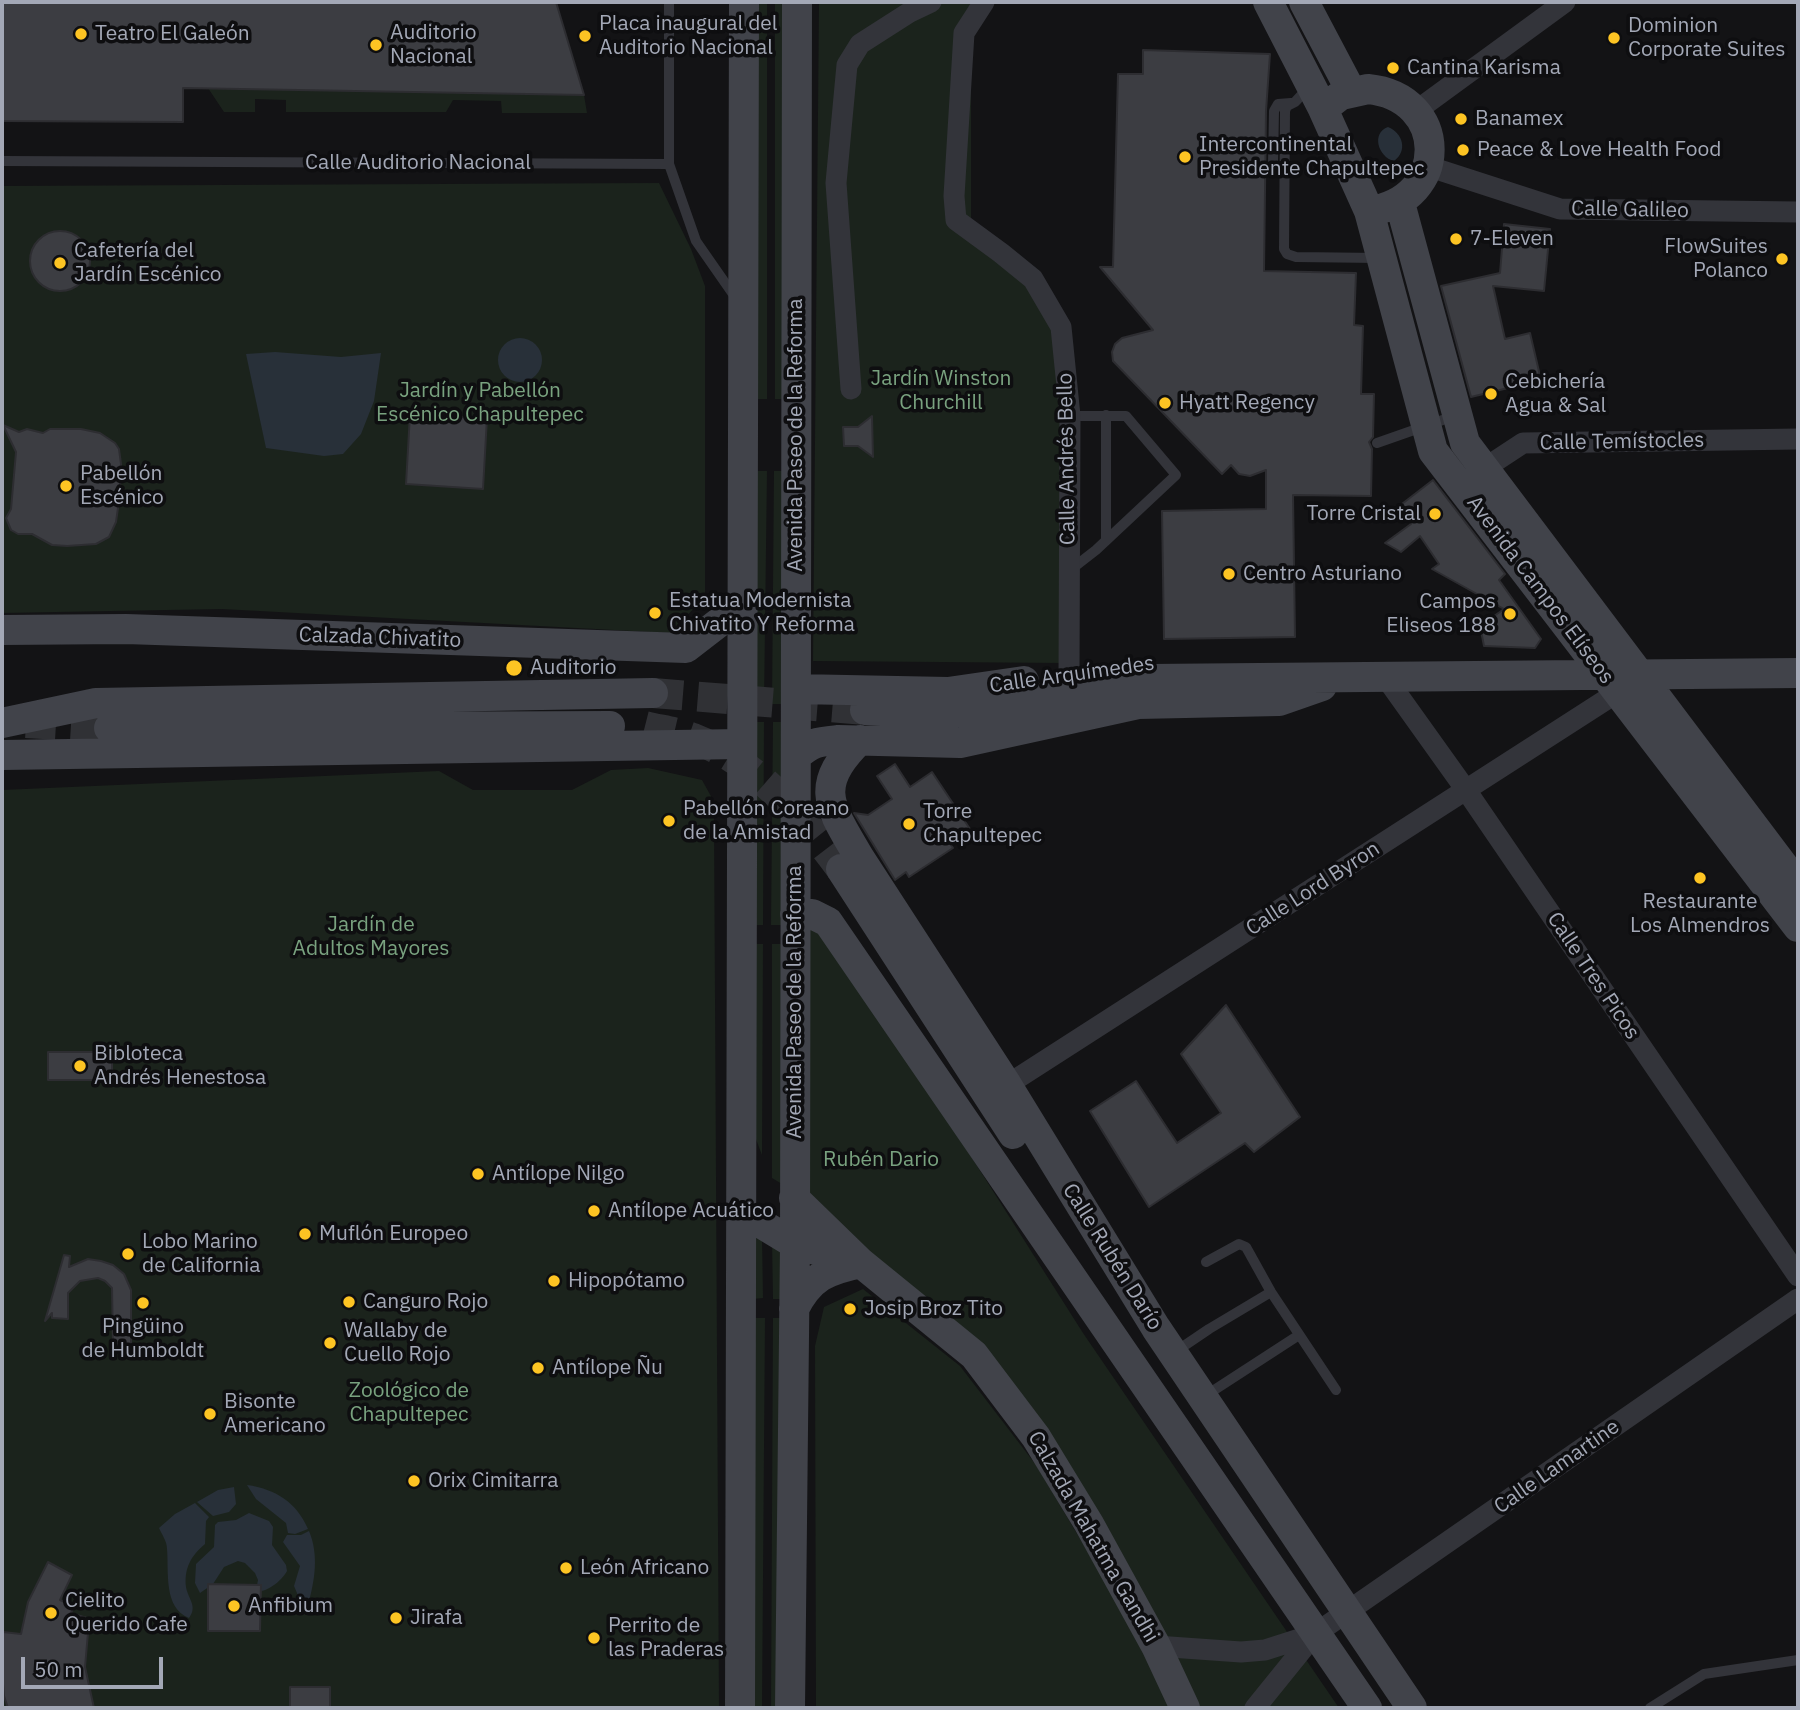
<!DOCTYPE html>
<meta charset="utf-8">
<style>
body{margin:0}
#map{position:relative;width:1800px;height:1710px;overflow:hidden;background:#131315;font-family:"IBM Plex Sans",sans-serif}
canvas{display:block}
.frame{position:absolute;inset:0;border:4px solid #a3a8b6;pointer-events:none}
.scale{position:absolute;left:21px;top:1657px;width:142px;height:32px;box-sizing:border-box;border:4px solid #a3a8b6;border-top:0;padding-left:9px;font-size:21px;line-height:24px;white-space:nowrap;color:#a3a8b6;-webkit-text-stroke:5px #0e0e10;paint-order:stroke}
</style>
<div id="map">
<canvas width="1800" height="1710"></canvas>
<div class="frame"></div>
<div class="scale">50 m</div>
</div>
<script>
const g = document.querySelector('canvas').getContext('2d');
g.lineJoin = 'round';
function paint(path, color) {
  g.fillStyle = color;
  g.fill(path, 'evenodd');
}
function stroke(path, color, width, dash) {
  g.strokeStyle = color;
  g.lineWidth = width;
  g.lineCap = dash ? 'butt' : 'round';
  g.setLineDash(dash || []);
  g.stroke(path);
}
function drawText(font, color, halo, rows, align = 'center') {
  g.font = font + ' "IBM Plex Sans",sans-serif';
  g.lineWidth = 7;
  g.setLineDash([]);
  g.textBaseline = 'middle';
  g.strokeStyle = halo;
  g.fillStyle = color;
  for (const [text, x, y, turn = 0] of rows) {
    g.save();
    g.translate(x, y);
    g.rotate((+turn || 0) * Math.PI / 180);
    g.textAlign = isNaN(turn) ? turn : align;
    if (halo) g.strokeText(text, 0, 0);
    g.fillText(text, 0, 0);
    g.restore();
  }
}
paint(new Path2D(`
 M757 2H767V399H757Z
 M775 2H785L784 399H775Z
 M819 2H991L971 37V222L1060 326 1065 663 813 661Z
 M208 88 584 95 587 113H502L501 101 453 100 446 112H286V100L255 99V112H224Z
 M659 183 691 249 705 286V597L670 633 222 609 2 613V186Z
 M757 471H767L764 704H755Z
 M774 471H784L783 704H772Z
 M755 722H764L763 925H754Z
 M773 722H782L781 925H771Z
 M648 768 702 780 712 798 714 821 719 1708H2V790L439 771 473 790H572L611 770Z
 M800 927 830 934 1083 1333 1339 1708H1195L985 1351 805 1201Z
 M754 944H763L762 1155 754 1134Z
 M772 944H781L782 1184 772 1178Z
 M753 1227 762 1235 763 1298 753 1299Z
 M772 1241 782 1247V1299H773Z
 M863 1289 960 1366 1036 1465 1134 1629 1174 1708H816L815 1346 824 1307Z
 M754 1318H765L762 1708H752Z
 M773 1318H782L780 1708H771Z`), '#1b231c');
paint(new Path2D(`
 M1388 127C1403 133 1408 151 1394 161 1378 157 1371 133 1388 127Z
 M498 360a22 22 0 1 1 44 0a22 22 0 1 1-44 0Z
 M275 352 341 357 381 353 374 401 361 434 343 454 324 456 266 448 246 354Z
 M247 1485C276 1489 297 1503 308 1529L295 1534 288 1533 286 1523 256 1499Z
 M234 1487 236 1504 229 1512 213 1516 197 1502 218 1490Z
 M195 1503 209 1517 206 1521 205 1544C191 1556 184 1568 186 1587 188 1599 198 1606 189 1618 163 1608 169 1571 167 1549 167 1541 162 1535 159 1528L175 1514Z
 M249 1513 269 1521 273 1527 272 1545 286 1565 287 1571C283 1579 270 1590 261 1591L260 1585H257L258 1580 255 1573 245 1563 238 1561 224 1567 213 1584 200 1593 195 1583 196 1564 214 1547 215 1525 218 1522 236 1520Z
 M309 1531C319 1555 315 1580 308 1605L305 1607 302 1605 294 1586 300 1566 283 1542 287 1535H301Z`), '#283039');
const building = new Path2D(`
 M2 2H556L584 95 183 88V122L2 121Z
 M1143 50 1270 54 1266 111 1264 271 1356 273 1354 325 1363 326 1361 394H1374L1373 437 1369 442 1372 449 1371 496 1293 495 1295 637 1164 639 1162 511 1266 509V470L1250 476 1239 474 1231 465 1222 474 1113 361 1112 352 1115 344 1122 338 1153 330 1100 267H1113L1118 74H1143Z
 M1504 224 1550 229 1544 291 1493 286 1505 339 1530 333 1541 380 1471 397 1441 286 1500 273Z
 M30 261a30 30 0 1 1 60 0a30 30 0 1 1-60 0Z
 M410 414 487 418 483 489 406 484Z
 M872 416 873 457 858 446H844L843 427H858Z
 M3 425 19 432 27 429 43 433 50 429H81L100 433 115 443 119 449 121 464 120 494 116 522 109 537 96 544 67 546 52 545 32 534H18L11 530 6 518 11 509 16 452Z
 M1433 480 1505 574 1499 580 1541 639 1535 648 1484 646 1480 626 1504 609 1432 569 1439 564 1420 536 1401 552 1385 543 1411 524 1398 507Z
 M895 764 910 787 932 772 974 835 940 828 953 848 909 877 906 872 895 880 854 813 868 815 892 799 877 776Z
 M1226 1005 1300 1117 1254 1152 1245 1143 1149 1207 1090 1111 1136 1081 1177 1143 1221 1113 1181 1054Z
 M48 1052H112V1080H48Z
 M64 1255 70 1256 69 1267 88 1259 101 1261 113 1265 124 1274 131 1290V1345H113L112 1288 105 1281 98 1278 80 1281 68 1293V1319L52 1318V1313L45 1321Z
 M48 1562 72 1575 60 1600 74 1606 71 1613 93 1620 88 1633 85 1667 94 1708H8L4 1696 2 1673 3 1632 21 1634 28 1602Z
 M208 1584 261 1585 260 1631H208Z
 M290 1687H330V1708H290Z`);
paint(building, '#3c3d42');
stroke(building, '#2d2d31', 2);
stroke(new Path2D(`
 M653 693 865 710
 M26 723 109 728
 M645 726C661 730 678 732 693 738 757 763 801 815 841 869`), '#303135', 30, [30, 15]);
stroke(new Path2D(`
 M669 2V164L696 241 735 297
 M1309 87 1295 102 1287 106 1285 111 1284 249 1287 254 1296 257 1379 258
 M2 161 669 164
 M1273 164 1274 111 1278 104 1291 103
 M1106 415V540
 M1377 443 1454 416
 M1069 571 1096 550 1176 475 1126 416H1070
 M1206 1262 1239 1244 1246 1247 1271 1292 1336 1390
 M1175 1352 1209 1329 1271 1292
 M1205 1396 1299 1335
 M1650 1708 1704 1674 1798 1660`), '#33343a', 10);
stroke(new Path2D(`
 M984 2 964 33 954 196 956 220 1001 253 1033 279 1061 327 1070 416 1069 675
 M1416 111 1565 2
 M1427 166 1560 209 1798 212
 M851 389 836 183 847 65 860 44 910 12 931 2
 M1474 478 1485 468 1523 443 1798 439
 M1386 678 1466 790 1798 1276
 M1007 1085 1618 692
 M1156 1646 1241 1652 1265 1650 1315 1634 1798 1299
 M1255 1708 1314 1635`), '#33343a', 21);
stroke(new Path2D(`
 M1268 2 1323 109
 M1304 2 1351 91
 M1368 89C1449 97 1451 200 1369 211L1323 109 1341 95Z
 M1400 203 1465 443 1798 885
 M1369 211 1433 451 1798 927
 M2 630 126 629 686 648 743 604
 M796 689 948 692 1024 681
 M865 710 945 715 1150 679 1798 673
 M2 723 96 703 653 693
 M109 728 610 726
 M860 740C812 786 830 807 859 857L1007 1085 1156 1328 1412 1708
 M2 755 742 744
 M796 756C813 742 816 742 838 740L960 743 1138 704 1279 701 1322 686
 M841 869 1013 1134
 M795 914H812L828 922 1367 1708
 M794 1198 861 1263 974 1355 1036 1437 1089 1524 1156 1646 1185 1708
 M742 1212 795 1244 858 1262
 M794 1309C810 1277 827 1270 861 1263
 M740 1708 744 2
 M790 1708 795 1244 797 2`), '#41434a', 30);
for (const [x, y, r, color] of [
 [81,34,7,"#fdc423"],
 [585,36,7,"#fdc423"],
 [1614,38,7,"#fdc423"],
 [376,45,7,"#fdc423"],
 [1393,68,7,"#fdc423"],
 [1461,119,7,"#fdc423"],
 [1463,150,7,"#fdc423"],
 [1185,157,7,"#fdc423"],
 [1456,239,7,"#fdc423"],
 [1782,259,7,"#fdc423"],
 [60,263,7,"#fdc423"],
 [1491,394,7,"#fdc423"],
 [1165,403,7,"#fdc423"],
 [66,486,7,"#fdc423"],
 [1435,514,7,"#fdc423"],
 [1229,574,7,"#fdc423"],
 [655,613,7,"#fdc423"],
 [1510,614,7,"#fdc423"],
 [514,668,9,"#fdc423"],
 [669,821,7,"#fdc423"],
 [909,824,7,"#fdc423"],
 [1700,878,7,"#fdc423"],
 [80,1066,7,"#fdc423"],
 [478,1174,7,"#fdc423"],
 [594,1211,7,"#fdc423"],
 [305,1234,7,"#fdc423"],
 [128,1254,7,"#fdc423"],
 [554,1281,7,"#fdc423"],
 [349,1302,7,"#fdc423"],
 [143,1303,7,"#fdc423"],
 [850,1309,7,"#fdc423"],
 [330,1343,7,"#fdc423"],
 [538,1368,7,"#fdc423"],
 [210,1414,7,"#fdc423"],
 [414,1481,7,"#fdc423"],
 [566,1568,7,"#fdc423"],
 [234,1606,7,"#fdc423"],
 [51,1613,7,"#fdc423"],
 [396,1618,7,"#fdc423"],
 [594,1638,7,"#fdc423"]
]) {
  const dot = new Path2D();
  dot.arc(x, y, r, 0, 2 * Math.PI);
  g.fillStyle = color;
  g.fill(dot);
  stroke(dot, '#0e0e10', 2.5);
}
drawText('21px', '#a3a8b6', '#0e0e10', [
 ["Placa inaugural del",599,24],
 ["Auditorio Nacional",599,48],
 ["Dominion",1628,26],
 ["Corporate Suites",1628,50],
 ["Auditorio",390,33],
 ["Nacional",390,57],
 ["Teatro El Galeón",95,34],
 ["Cantina Karisma",1407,68],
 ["Banamex",1475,119],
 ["Intercontinental",1199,145],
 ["Presidente Chapultepec",1199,169],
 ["Peace & Love Health Food",1477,150],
 ["7-Eleven",1470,239],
 ["FlowSuites",1768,247,"right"],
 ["Polanco",1768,271,"right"],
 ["Cafetería del",74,251],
 ["Jardín Escénico",74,275],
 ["Cebichería",1505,382],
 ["Agua & Sal",1505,406],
 ["Hyatt Regency",1179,403],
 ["Pabellón",80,474],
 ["Escénico",80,498],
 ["Torre Cristal",1421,514,"right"],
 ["Centro Asturiano",1243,574],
 ["Estatua Modernista",669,601],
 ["Chivatito Y Reforma",669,625],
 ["Campos",1496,602,"right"],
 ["Eliseos 188",1496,626,"right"],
 ["Auditorio",530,668],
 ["Pabellón Coreano",683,809],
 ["de la Amistad",683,833],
 ["Torre",923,812],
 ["Chapultepec",923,836],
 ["Restaurante",1700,902,"center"],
 ["Los Almendros",1700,926,"center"],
 ["Bibloteca",94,1054],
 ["Andrés Henestosa",94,1078],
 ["Antílope Nilgo",492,1174],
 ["Antílope Acuático",608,1211],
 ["Muflón Europeo",319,1234],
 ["Lobo Marino",142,1242],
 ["de California",142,1266],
 ["Hipopótamo",568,1281],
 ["Canguro Rojo",363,1302],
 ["Josip Broz Tito",864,1309],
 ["Pingüino",143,1327,"center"],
 ["de Humboldt",143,1351,"center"],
 ["Wallaby de",344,1331],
 ["Cuello Rojo",344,1355],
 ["Antílope Ñu",552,1368],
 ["Bisonte",224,1402],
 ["Americano",224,1426],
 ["Orix Cimitarra",428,1481],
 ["León Africano",580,1568],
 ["Cielito",65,1601],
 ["Querido Cafe",65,1625],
 ["Anfibium",248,1606],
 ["Jirafa",410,1618],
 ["Perrito de",608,1626],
 ["las Praderas",608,1650]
], 'left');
drawText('21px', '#a3a8b6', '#0e0e10', [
 ["Calle Auditorio Nacional",418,163],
 ["Calle Galileo",1630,210,1],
 ["Avenida Paseo de la Reforma",796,435,-90],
 ["Calle Temístocles",1622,442,-1],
 ["Calle Andrés Bello",1067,459,-91],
 ["Avenida Campos Elíseos",1540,590,53],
 ["Calzada Chivatito",380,638,2],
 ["Calle Arquímedes",1072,675,-8],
 ["Calle Lord Byron",1313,889,-33],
 ["Calle Tres Picos",1593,976,56],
 ["Avenida Paseo de la Reforma",795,1002,-90],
 ["Calle Rubén Darío",1112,1257,58],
 ["Calle Lamartine",1557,1467,-35],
 ["Calzada Mahatma Gandhi",1093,1537,60]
]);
drawText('21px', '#79a27f', '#0e0e10', [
 ["Jardín Winston",941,379],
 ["Churchill",941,403],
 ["Jardín y Pabellón",480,391],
 ["Escénico Chapultepec",480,415],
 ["Jardín de",371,925],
 ["Adultos Mayores",371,949],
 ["Rubén Dario",881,1160],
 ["Zoológico de",409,1391],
 ["Chapultepec",409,1415]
]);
</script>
